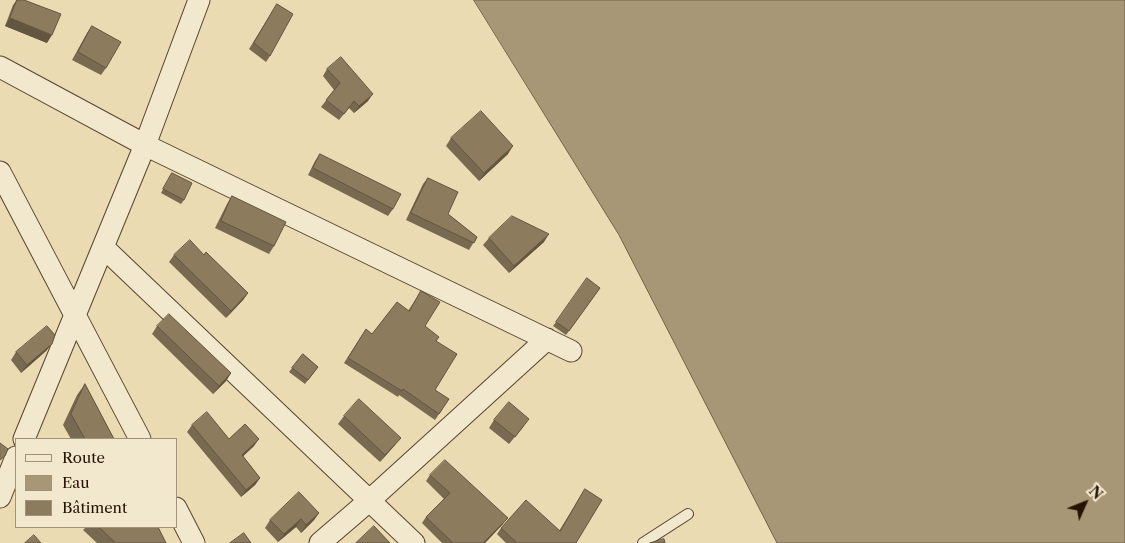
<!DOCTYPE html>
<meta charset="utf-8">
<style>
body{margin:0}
#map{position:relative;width:1125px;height:543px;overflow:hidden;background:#ebdbb3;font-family:"Libre Caslon Text",serif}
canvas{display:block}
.legend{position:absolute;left:15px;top:438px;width:162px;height:90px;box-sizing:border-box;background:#f2e8ce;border:1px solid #a0927c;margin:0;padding:6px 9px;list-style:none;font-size:15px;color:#261200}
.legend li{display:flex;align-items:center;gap:10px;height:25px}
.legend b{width:25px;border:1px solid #a0927c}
.north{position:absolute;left:1060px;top:478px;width:50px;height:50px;-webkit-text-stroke:4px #f2e8ce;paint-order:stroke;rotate:46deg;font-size:14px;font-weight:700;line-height:20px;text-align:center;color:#261200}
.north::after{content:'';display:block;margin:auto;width:18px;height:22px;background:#261200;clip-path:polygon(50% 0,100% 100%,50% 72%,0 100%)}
</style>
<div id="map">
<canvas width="1125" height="543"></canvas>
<ul class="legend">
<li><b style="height:6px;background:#f2e8ce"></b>Route</li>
<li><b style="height:14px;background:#a89776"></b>Eau</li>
<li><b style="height:14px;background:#8c7b5d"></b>Bâtiment</li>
</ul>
<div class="north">N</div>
</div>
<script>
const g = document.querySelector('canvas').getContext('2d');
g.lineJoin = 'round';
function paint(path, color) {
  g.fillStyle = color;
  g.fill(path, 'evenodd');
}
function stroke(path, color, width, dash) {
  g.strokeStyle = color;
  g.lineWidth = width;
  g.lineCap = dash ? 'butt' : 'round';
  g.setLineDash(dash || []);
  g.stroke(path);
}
const water = new Path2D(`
 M474 0H1125V543H777L619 235Z`);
paint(water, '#a89776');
stroke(water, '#746247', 1);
const service = new Path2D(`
 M643 543 688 514`);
const minor = new Path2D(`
 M0 67 145 145 571 351
 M0 172 140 439
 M103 247 414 543
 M24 439 145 145 199 0
 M0 497 16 457
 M176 508 194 543
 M320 543 370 500 547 339`);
stroke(service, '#57442d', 12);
stroke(minor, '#57442d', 23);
stroke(service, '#f2e8ce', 10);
stroke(minor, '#f2e8ce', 21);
paint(new Path2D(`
 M17 0H24L47 43 5 26 13 5Z
 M277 4 270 56 266 62 249 49Z
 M92 26 106 68 101 75 72 60 87 33Z
 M327 69 368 101 354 113 349 108 339 120 321 107 334 90 323 76Z
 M451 138 508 154 479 181 446 146Z
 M320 154 393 209 388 216 308 175 315 161Z
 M172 173 184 200 181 204 161 193Z
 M428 178 448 214 477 237 469 250 406 220 423 184Z
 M232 196 274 246 269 254 215 228 227 204Z
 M489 238 544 242 509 273 483 245Z
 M206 252 248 293 243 300 226 318 169 262 174 255H204Z
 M600 288 566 335 553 326 556 322Z
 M421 291 425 326 436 341 435 390 449 399 435 420 399 395 398 397 344 363 362 335 372 334 408 311Z
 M157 326 231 373 226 381 213 394 152 334Z
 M52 344 46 351 21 373 11 360 16 352Z
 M303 354 318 367 305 384 289 372Z
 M85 384 114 439H71L63 425 77 395Z
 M344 416 395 445 380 462 338 424Z
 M494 420 524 426 509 444 489 428Z
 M192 425 229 439 254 446 243 456 260 478 255 485 241 497 187 432Z
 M430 475 503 524 485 543H442L422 523 426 517 444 499 426 481Z
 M585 489 576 543H506L497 534 501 528 559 531Z
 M319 513 314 520 301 533 296 527 278 542 265 528 270 520Z
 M86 527H158L166 543H97L83 530Z`), '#786a50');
paint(new Path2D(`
 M10 18 52 35 47 43 5 26Z
 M373 94 368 101 354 113 359 106Z
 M513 146 508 154 479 181 484 173Z
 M549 234 544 242 509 273 514 266Z
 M248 293 243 300 226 318 231 311Z
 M52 344 46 351 21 373 27 365Z
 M231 373 226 381 213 394 219 386Z
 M401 438 395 445 380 462 385 455Z
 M259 439 254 446 237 462 242 455Z
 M260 478 255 485 241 497 246 490Z
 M319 513 314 520 301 533 306 525Z
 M508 518 503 524 485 543H483Z
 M301 519 296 527 278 542 284 534Z`), '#625641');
const building = new Path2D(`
 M17 0H24L61 14 52 35 10 18Z
 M277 4 293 14 270 56 254 43Z
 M92 26 121 42 106 68 78 52Z
 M341 57 373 94 359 106 354 101 344 114 326 100 340 83 327 69Z
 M481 111 513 146 484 173 451 138Z
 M320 154 401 194 393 209 313 168Z
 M172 173 192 183 184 200 163 189Z
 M428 178 458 192 448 214 477 237 474 243 411 213Z
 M232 196 286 222 274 246 221 221Z
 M512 216 549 234 514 266 489 238Z
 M190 240 204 255 206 252 248 293 231 311 174 255Z
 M587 278 600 288 569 331 556 322Z
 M421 291 440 302 425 326 439 337 436 341 457 354 435 390 449 399 439 414 403 389 402 391 348 358 366 329 372 334 397 302 409 311Z
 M169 314 231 373 219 386 157 326Z
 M47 326 55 335 52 344 27 365 16 352Z
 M303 354 318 367 308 380 292 368Z
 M85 384 114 439H85L71 414Z
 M359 399 401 438 385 455 344 416Z
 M509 402 529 419 515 437 494 420Z
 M207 412 229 439 245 424 259 439 242 455 260 478 246 490 192 425Z
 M0 443 8 449 5 456 0 460Z
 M445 460 508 518 483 543H453L426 517 450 493 430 475Z
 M585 489 602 500 576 543H517L501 528 526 500 560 531Z
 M299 492 319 513 306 525 301 519 284 534 270 520Z
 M374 526 390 543H356Z
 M99 527H158L166 543H116Z
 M244 533 251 543H230Z
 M34 535 41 543H25Z
 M664 539 665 543H650Z`);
paint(building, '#8c7b5d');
stroke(building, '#625641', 1);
</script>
